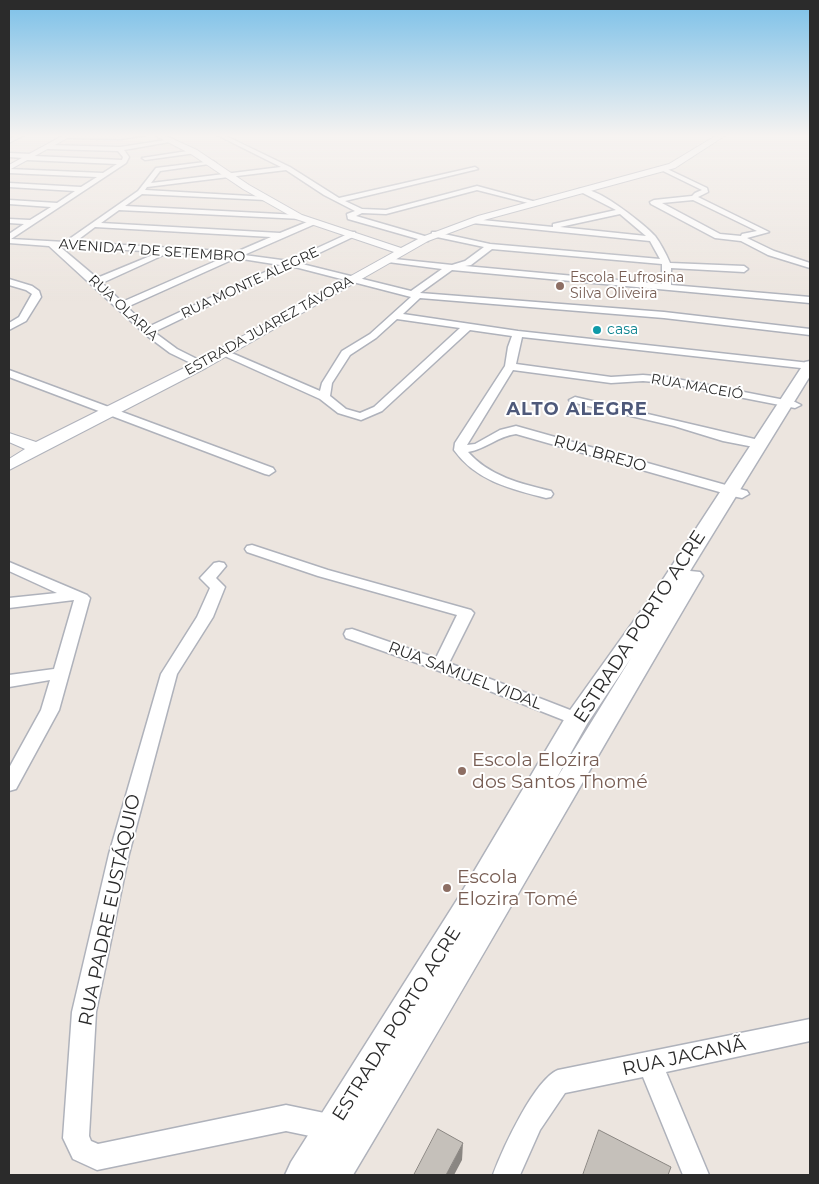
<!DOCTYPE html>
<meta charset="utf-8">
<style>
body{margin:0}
#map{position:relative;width:819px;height:1184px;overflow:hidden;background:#ece5df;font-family:Montserrat,sans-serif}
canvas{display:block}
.frame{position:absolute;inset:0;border:10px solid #2b2b2b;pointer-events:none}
</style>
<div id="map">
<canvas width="819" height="1184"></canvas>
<div class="frame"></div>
</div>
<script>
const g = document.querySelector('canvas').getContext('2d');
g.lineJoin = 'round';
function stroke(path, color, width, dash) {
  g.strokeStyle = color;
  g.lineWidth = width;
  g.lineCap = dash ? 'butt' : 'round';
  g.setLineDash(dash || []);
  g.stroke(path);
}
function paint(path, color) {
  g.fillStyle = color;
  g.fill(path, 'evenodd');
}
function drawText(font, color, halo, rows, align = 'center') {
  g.font = font + ' Montserrat,sans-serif';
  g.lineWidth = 4;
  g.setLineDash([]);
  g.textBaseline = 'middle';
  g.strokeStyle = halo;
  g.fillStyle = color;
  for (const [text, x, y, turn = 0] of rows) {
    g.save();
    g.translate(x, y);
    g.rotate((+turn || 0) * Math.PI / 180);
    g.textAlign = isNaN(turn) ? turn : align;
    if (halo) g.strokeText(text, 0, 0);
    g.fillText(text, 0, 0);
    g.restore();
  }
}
const minor = new Path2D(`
 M17 135H24L9 143V139Z
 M66 135H146L121 139 68 138Z
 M217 135H224L290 167 339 198 475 167 478 169 345 201 362 209 386 210 477 186 540 203 536 205 477 190 386 214 362 213 356 216 428 237V241H425L348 219 347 214 355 211 324 195 286 170 147 187 145 190 268 197V199L266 200 142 194 125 206 299 215 303 217 302 219 119 210 101 223 280 233 312 220 316 222 315 224 244 255 289 261 352 232H355V236L298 263 411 291 442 269 388 262H385V258L452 265 465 261 484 247 432 236V232H435L490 244 660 259 650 241 472 223 468 221 472 219 553 227V224L616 210 577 190C591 181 644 224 655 236 661 244 666 254 670 263L744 266 748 269 744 272 671 268V285L810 297V303L452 270 420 293 664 312 810 329V335L664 318 420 298 403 314 518 331 810 363V369L522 337 516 364 611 377 643 375 667 377 795 402 801 405 795 408 667 383 643 381 611 383 513 370 467 445 475 444 500 430 516 426 747 491 749 494 742 498 737 497 516 434C498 436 486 449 468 452 489 476 521 484 551 491L553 494 551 497 546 498C511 489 476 481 454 450L455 443 505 366 508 347 512 336 470 330 382 411 361 420 338 413 320 399 218 353 223 350 227 351 320 391 322 383 342 351 370 334 411 297 291 266 154 332 177 349 205 363 206 365 201 368 170 353 146 335 49 246 9 243V234L24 224 9 223V219L30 220 51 207 9 204V200L57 203 75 191 9 187V183L81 187 97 177 9 173V169L103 173 117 164 27 160 24 158 9 157V153L31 154 34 156 122 160 123 157 118 151 48 149 45 147 48 145 120 147 172 139 175 141 124 150 129 157 126 163 11 239 65 242 138 191 156 168 213 161 216 163 160 171 151 183 281 167ZM620 214 646 236 560 227ZM95 227 271 237 234 253 207 250 75 242ZM59 246 160 252 97 278ZM492 249 662 264V284L465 266 471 265ZM170 252 225 257 122 302 102 283ZM236 258 280 265 148 327 127 307ZM397 319 460 328 374 407 360 413 346 409 330 396 332 383 350 355 376 338Z
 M194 150 196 153 145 160 142 158Z
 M663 167 707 188 708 192 698 197 769 232 747 238 774 251 810 263V268L768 255 741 241 715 238 651 204 650 202 654 200 692 196 695 193 702 190 661 170V168ZM693 200 757 231 742 234 741 236 720 234 662 203Z
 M9 279 32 286 39 291 41 297 26 321 9 330V323L19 317 32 294 26 290 9 285Z
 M9 370 273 468 275 471 269 475 265 474 9 377Z
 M575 397 763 441 765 444 759 448 723 441 674 426 571 402 569 400Z
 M252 545 328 570 471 610 474 613 449 663 583 715 586 719 583 723 577 725 571 723 434 669 346 638 344 634 346 630 352 629 436 658 457 615 318 576 247 552 245 549 247 546Z
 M9 562 87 595 90 598 59 710 16 789 9 791V768L41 710 50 680 9 687V675L54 669 74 600 9 608V598L57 593 9 571Z
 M219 562 224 563 226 566 216 578 225 587 213 617 177 674 129 854 96 1012 89 1136 91 1141 98 1144 286 1105 334 1115 343 1119 347 1128 343 1137 334 1141 286 1131 97 1170 73 1159 63 1138 72 1012 109 854 161 674 197 617 210 588 200 578 214 563Z
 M810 1019V1041L666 1072 709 1175H683L643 1077 565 1093 540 1130 520 1175H493C502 1150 534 1080 558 1070Z`);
const tertiary = new Path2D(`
 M64 135H73L9 170V165Z
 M154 135H164L197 150 249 185 302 215 401 248 422 237 478 216 669 164 717 135H726L675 168 484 220 428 241 206 368 9 470V459L25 449 9 442V433L36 442 196 362 394 252 296 219 243 189 191 154Z`);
const secondary = new Path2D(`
 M810 361V376L690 571 700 572 703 576C586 775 472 976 353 1175H285L291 1162 460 895 568 713 658 587 803 365 805 362ZM631 658 555 781 587 724Z`);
stroke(minor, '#afb2bb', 3);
stroke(tertiary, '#afb2bb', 2);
stroke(secondary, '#afb2bb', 3);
paint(minor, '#fff');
paint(tertiary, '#fff');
paint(secondary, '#fff');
paint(new Path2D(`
 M463 1143 462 1160 454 1175H446Z`), '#8a8682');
const building = new Path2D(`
 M438 1129 463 1143 446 1175H414Z
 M599 1130 671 1167 668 1175H583Z`);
paint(building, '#c5c0ba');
stroke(building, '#8a8682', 1);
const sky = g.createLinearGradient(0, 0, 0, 301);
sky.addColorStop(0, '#7bc0e8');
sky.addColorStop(0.45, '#f6f3f1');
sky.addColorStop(1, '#f6f3f100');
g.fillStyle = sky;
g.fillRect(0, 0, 819, 301);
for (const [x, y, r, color] of [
 [560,286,5,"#8d6e63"],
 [597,330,5,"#0f9aa8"],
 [462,771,5,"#8d6e63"],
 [447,888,5,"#8d6e63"]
]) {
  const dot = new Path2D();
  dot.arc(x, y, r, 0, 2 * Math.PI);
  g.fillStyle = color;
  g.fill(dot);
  stroke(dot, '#fff', 2);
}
drawText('14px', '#2b2b2b', '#fff', [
 ["AVENIDA 7 DE SETEMBRO",152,251,4],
 ["RUA MONTE ALEGRE",250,283,-25],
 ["RUA OLARIA",123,308,43],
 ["ESTRADA JUAREZ TÁVORA",269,326,-29],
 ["RUA MACEIÓ",697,387,10]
]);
drawText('14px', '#785e54', '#fff', [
 ["Escola Eufrosina",570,278],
 ["Silva Oliveira",570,294]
], 'left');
drawText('14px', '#0d838f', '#fff', [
 ["casa",607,330]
], 'left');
drawText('16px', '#2b2b2b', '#fff', [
 ["RUA BREJO",600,454,16],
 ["RUA SAMUEL VIDAL",465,676,21]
]);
g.letterSpacing = '1px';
drawText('bold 18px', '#4e597a', '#fff', [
 ["ALTO ALEGRE",577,410]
]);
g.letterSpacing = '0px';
drawText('19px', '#2b2b2b', '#fff', [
 ["ESTRADA PORTO ACRE",640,627,-57],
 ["RUA PADRE EUSTÁQUIO",110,910,-78],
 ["ESTRADA PORTO ACRE",397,1024,-58],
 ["RUA JACANÃ",684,1057,-12]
]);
drawText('19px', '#785e54', '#fff', [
 ["Escola Elozira",472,760],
 ["dos Santos Thomé",472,782],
 ["Escola",457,877],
 ["Elozira Tomé",457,899]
], 'left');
</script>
